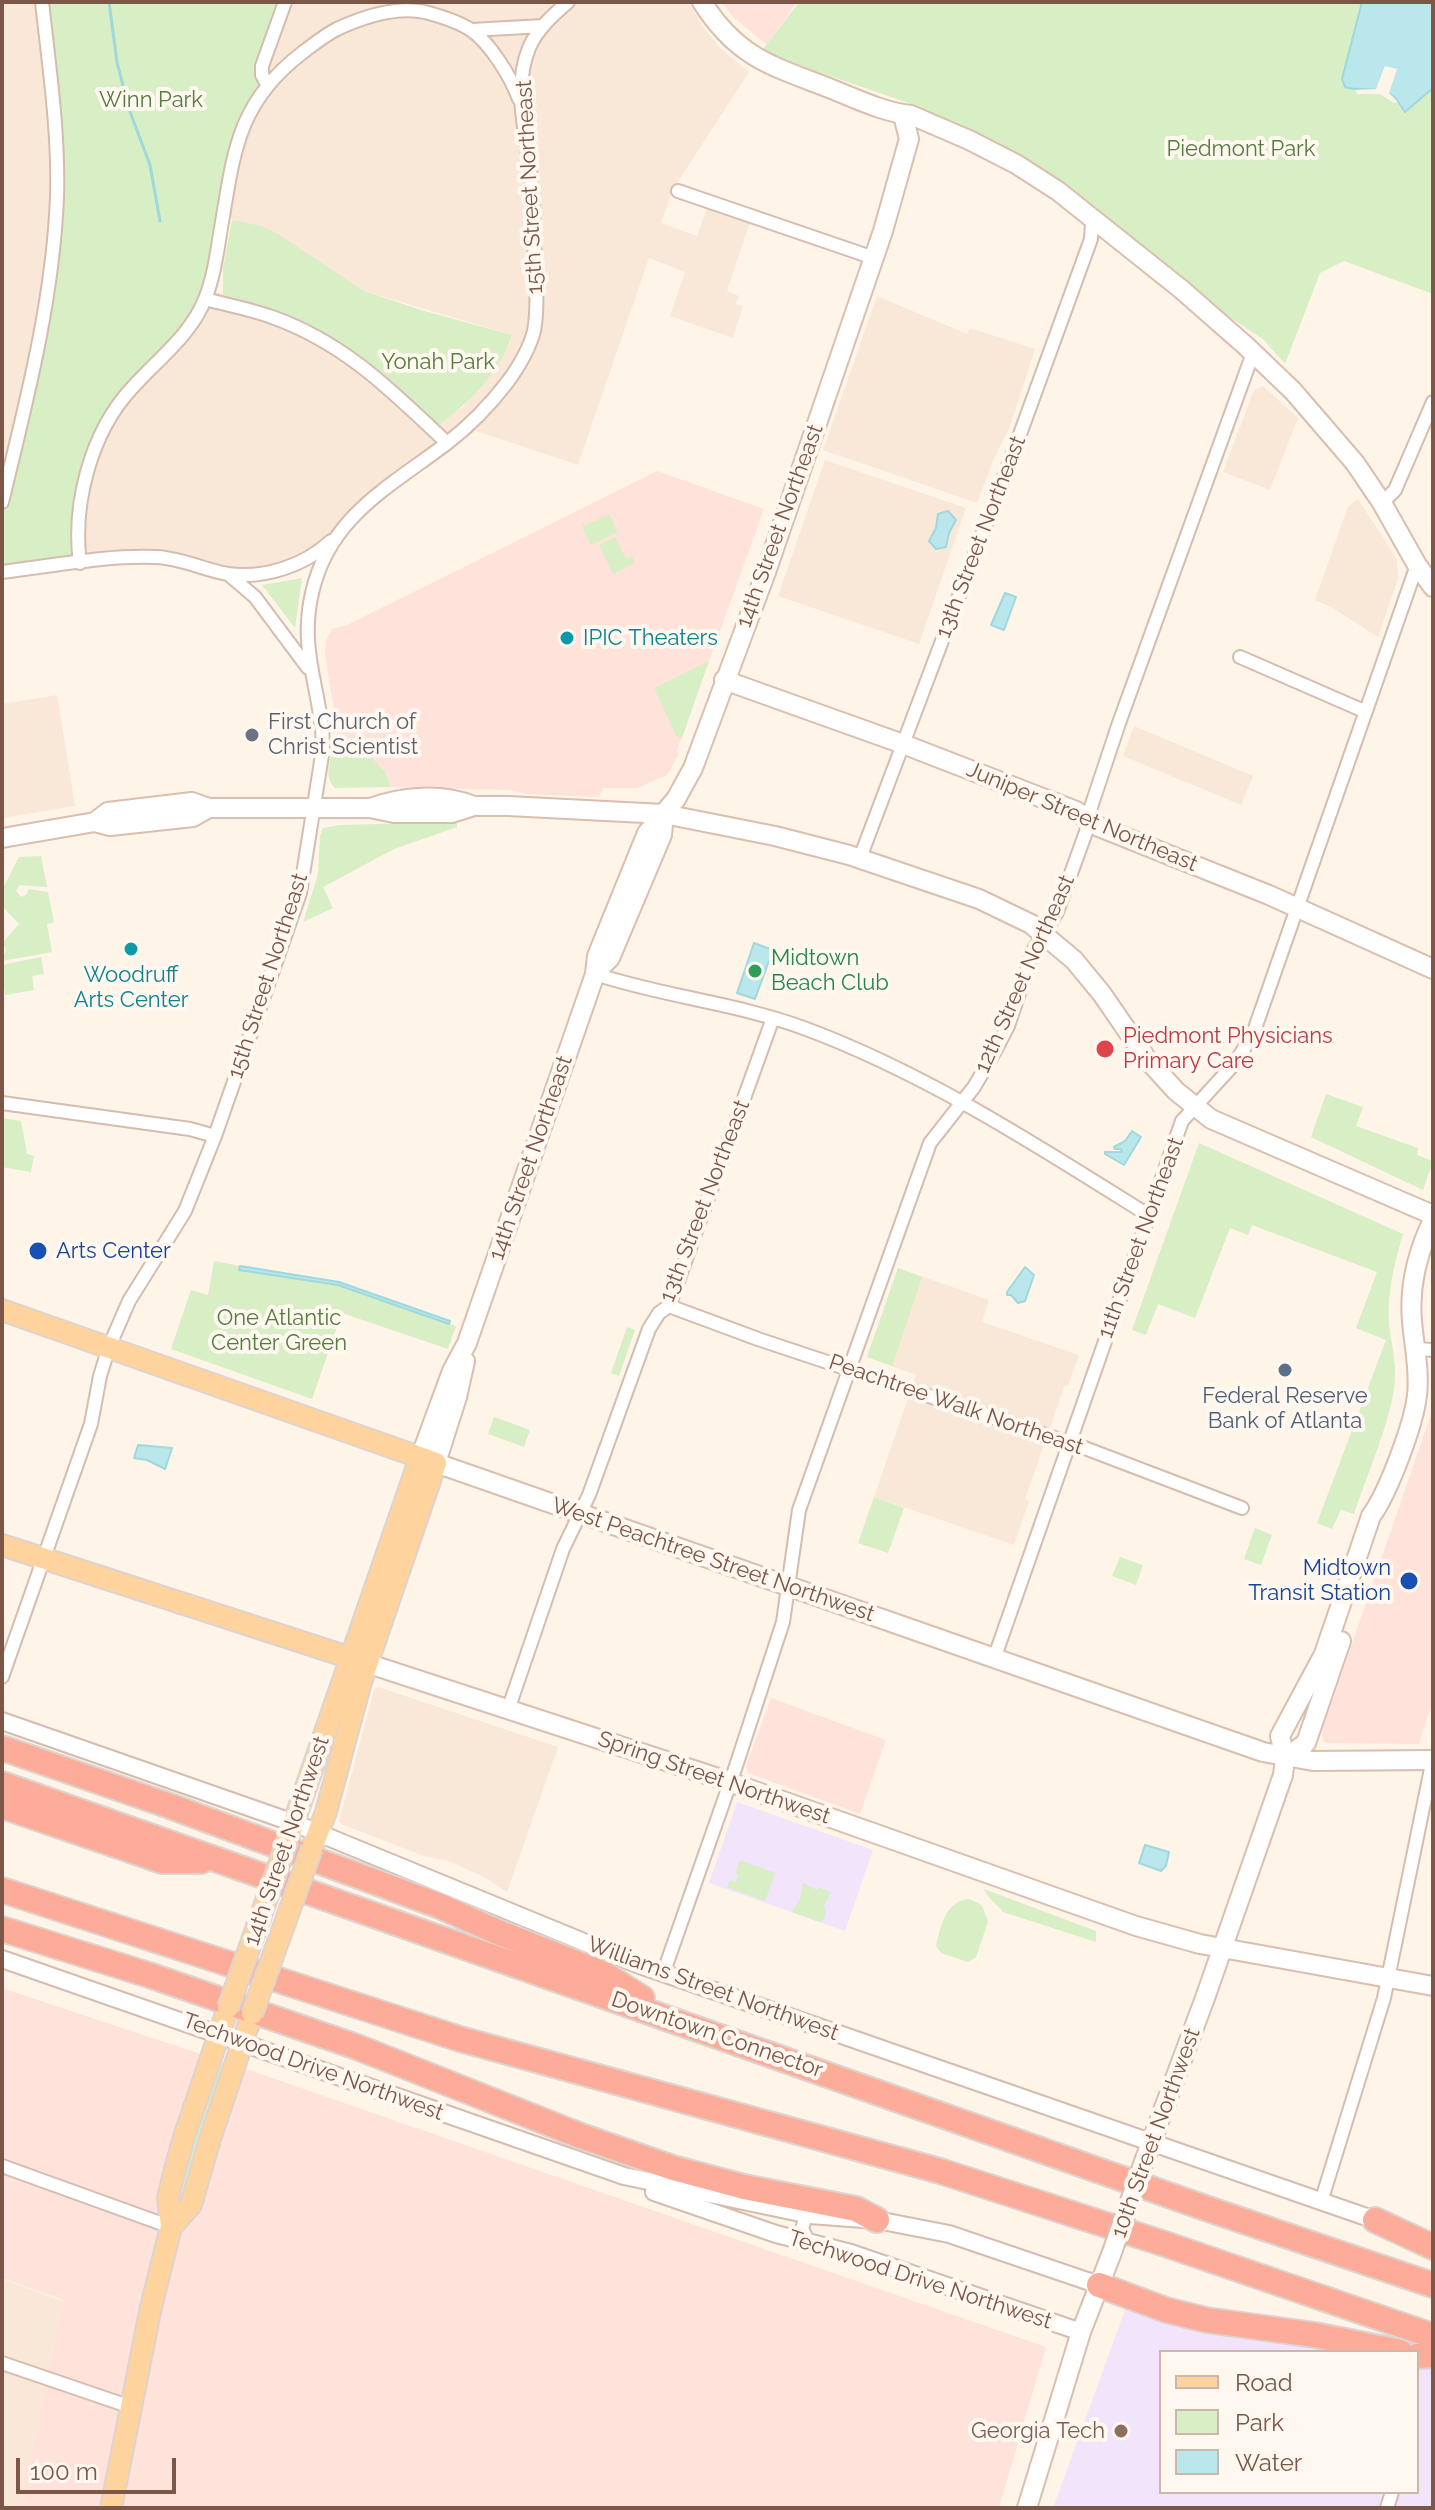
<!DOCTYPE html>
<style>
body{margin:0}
#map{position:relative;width:1435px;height:2510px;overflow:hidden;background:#fef4e8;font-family:Raleway,sans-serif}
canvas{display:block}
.frame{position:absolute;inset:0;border:4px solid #7c5748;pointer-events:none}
.legend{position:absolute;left:1159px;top:2350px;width:260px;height:144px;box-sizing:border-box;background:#fff8f0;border:2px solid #cbb8ad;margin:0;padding:10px 14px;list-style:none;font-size:24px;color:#7c5748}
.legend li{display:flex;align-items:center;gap:16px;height:40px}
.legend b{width:40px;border:2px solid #cbb8ad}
.scale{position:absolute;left:16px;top:2458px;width:160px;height:36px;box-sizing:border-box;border:4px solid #7c5748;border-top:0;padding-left:10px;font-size:24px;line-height:28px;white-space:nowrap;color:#7c5748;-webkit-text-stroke:6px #fff8f0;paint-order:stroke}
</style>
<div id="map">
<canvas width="1435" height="2510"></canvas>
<div class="frame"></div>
<ul class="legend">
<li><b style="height:10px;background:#ffd39e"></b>Road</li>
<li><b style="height:22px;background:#d8eec4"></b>Park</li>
<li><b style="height:22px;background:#bae7eb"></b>Water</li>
</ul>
<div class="scale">100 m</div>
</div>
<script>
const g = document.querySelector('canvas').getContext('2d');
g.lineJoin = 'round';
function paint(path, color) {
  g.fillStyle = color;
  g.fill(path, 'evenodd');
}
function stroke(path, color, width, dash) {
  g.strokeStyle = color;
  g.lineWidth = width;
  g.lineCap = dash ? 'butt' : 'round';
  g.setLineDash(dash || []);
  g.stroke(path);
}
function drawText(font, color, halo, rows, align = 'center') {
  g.font = font + ' Raleway,sans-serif';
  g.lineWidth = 8;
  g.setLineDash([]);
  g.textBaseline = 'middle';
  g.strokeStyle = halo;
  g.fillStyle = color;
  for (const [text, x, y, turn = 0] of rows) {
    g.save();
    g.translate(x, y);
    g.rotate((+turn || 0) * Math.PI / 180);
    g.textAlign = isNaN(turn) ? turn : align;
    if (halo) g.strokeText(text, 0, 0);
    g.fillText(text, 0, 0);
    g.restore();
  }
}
paint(new Path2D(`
 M2 2H47L55 258 2 507Z
 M282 2H689L701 24 720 48 749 72 672 191 661 223 697 236 707 208 750 222 727 291 739 296 736 304 743 306 733 338 670 316 685 272 649 258 578 465 476 431 363 515 310 559 264 582 154 557 75 568 87 497 106 427 207 289 290 317 343 343 374 366 437 424 463 407 495 367 509 345 512 335 364 291 223 214 236 160 282 11Z
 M877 296 967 334 970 328 1035 349 1009 429 994 458 977 503 823 450Z
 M1263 386 1298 418 1270 490 1223 472 1254 390Z
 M825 460 966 508 919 644 778 596Z
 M1358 499 1397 559 1398 579 1378 637 1331 607 1315 600 1348 506Z
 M57 695 75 806 2 818V704Z
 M1134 726 1253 776 1241 805 1123 756Z
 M898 1268 989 1300 982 1322 1079 1355 1068 1385H1065L1025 1499 1029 1501 1014 1545 874 1497 916 1375 867 1357Z
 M378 1687 558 1747 507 1892 484 1877 448 1861 424 1856 341 1824 339 1821 374 1690Z
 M2 2279 63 2301 20 2508H2Z`), '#f9e8d8');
paint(new Path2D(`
 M721 2H797L767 45 733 17Z
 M657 471 764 509 677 750 679 754 667 775 637 788H603L599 797 526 794 509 790 391 787 385 770 383 771 362 747 338 736 325 655 326 640 332 629 347 625Z
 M1433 1400V1701L1419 1744 1326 1743 1323 1741 1322 1731 1431 1414Z
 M771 1698 886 1740 860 1814 748 1773 746 1766Z
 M2 1988 258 2073 1046 2347 999 2508H20L63 2300 2 2278Z`), '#ffe3db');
paint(new Path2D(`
 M737 1802 873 1850 845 1931 709 1883Z
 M1125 2310H1139L1212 2334 1321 2343 1373 2352H1161V2492H1417V2365L1433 2370V2508H1053Z`), '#f1e4fb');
paint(new Path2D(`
 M47 2H282V11L236 160 204 301 106 427 87 497 75 568 2 571V507L55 258Z
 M799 2H1433V294L1344 261 1320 273 1285 364 1264 340 995 160 918 124 917 106 761 52Z
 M232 220 261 226 278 234 364 291 421 310 512 335C500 372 470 402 439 425L432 422C365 350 318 321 223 296V268Z
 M609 514 618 532 591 545 582 527Z
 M615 537 626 559 632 556 635 563 613 574 599 545Z
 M302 578 295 628 262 585Z
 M709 661 682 738 676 736 654 688Z
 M338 736 362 747 383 770H385L391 787 335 788C322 776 332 757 335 741Z
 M457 822V827L394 849 323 887 333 908 303 922 318 874 320 836 323 828 340 825Z
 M41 856 47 887 19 885 16 891 21 897 27 894 28 889 48 892 54 922 47 924 52 952 2 961 6 950 3 942 19 924 2 906V890L19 857Z
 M41 957 44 974 32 976 34 990 5 995 2 965Z
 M1326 1094 1363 1107 1356 1126 1418 1148 1417 1155 1433 1161 1423 1190 1311 1137Z
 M2 1118 21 1121 27 1154 34 1156 31 1172 2 1167Z
 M1199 1143 1403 1234C1394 1263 1387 1293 1389 1324 1391 1343 1396 1360 1395 1379 1393 1416 1366 1477 1354 1514L1341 1510 1332 1529 1317 1523 1386 1340 1356 1328 1377 1272 1252 1225 1248 1235 1230 1228 1195 1318 1158 1304 1146 1335 1132 1330Z
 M214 1261 240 1266V1270L338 1285 456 1326 448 1349 342 1313 312 1399 171 1349 191 1290 208 1295Z
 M898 1268 922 1277 892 1366 867 1357Z
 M627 1327 635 1330 619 1376 611 1373Z
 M494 1417 530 1430 524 1447 488 1434Z
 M874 1497 904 1508 888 1553 858 1543Z
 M1255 1528 1272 1535 1261 1565 1244 1559Z
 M1120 1557 1143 1565 1136 1585 1112 1576Z
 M740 1860 775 1873 765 1901 727 1887 730 1880 736 1882 738 1875 735 1874Z
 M803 1883 817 1890 818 1887 831 1892 823 1908 826 1909 824 1920 819 1922 792 1912 800 1899Z
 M984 1889 1096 1931V1942L1003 1912C996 1903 988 1899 984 1889Z
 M969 1899 982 1905 988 1922 976 1957 968 1962 941 1953 936 1946C941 1926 945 1901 969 1899Z
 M219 2065 224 2067 184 2204 180 2203 197 2125Z`), '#d8eec4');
const water = new Path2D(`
 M1362 2H1433V88L1405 112C1402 108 1400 104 1397 100 1383 83 1363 93 1345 87L1342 79Z
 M948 511 956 520 949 533 946 547 936 549 929 541 936 528 938 514Z
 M1005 593 1016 597 1004 630 991 625Z
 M754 943 773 950 755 999 737 993Z
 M1132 1131 1141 1137 1124 1165 1105 1154V1152H1122L1121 1149H1115L1114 1147 1125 1141Z
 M240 1266 339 1282 450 1321 449 1324 338 1285 239 1270Z
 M1025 1267 1034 1275 1025 1301 1018 1303 1011 1295H1007V1292Z
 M138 1445 172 1448 165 1469 147 1460 134 1458Z
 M1145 1845 1169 1852 1166 1866 1161 1871 1139 1863Z`);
paint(water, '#bae7eb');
stroke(water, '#9fd8dd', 2);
paint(new Path2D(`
 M1385 66 1397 69 1389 93 1398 102 1394 103 1380 94H1357L1355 90 1376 89Z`), '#fef4e8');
stroke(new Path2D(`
 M109 2 117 62 129 109 150 165 160 221`), '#9fd8dd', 3);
const minor = new Path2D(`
 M472 30 543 26
 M267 84 262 75V66L285 2
 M678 191 874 258
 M205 299C227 305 250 309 272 317 345 343 392 391 447 443
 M2 502C26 403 53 300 57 197 59 132 49 66 42 2
 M1382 503 1395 490 1433 402
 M80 563C72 504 91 432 132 388 157 360 191 335 205 299 214 277 217 252 221 228 234 152 237 103 302 53 314 44 325 35 337 29 363 17 396 6 425 12 440 16 459 22 471 30 490 43 511 77 519 99
 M2 572C52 566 105 555 156 557 182 558 204 570 228 574 264 579 304 566 331 541
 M228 574 255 597 308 668
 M1240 657 1364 711
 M860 858 1019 437 1091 239 1092 223 1088 216
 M595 974C662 996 734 1003 801 1027 924 1072 1038 1146 1148 1215
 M2 1103 190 1129 215 1136
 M669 1306 758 1339 1082 1447 1242 1508
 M1415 1349 1433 1350
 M994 1659 1182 1121 1235 1063 1253 1034 1417 565
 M2 1677 91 1424 100 1376 109 1347 129 1301 185 1211 215 1136 300 893 323 749C323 694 298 653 312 593 329 517 389 487 446 444 468 427 489 406 506 384 518 368 529 350 534 331 538 309 536 286 535 264 534 230 533 195 529 161 524 124 514 85 529 48 537 29 553 15 568 2
 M508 1710 563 1549 589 1495 649 1329 659 1313 669 1306 773 1018
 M663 1974 735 1769 783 1622 799 1510 930 1143 974 1087 995 1051 1008 1026 1034 949 1057 912 1086 832 1091 807 1119 723 1253 353
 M2 2166 171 2227
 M1321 2202 1384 1998 1433 1759
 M809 2242 802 2229 805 2219 810 2215
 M2 2363 131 2407
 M1387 2508 1392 2492`);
const tertiary = new Path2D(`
 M2 1721 294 1823 637 1964 1375 2220
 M2 1959 624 2176 810 2215 877 2220 949 2234 1099 2285
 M654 2192 776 2234 851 2253 1081 2332`);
const secondary = new Path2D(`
 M702 2C739 60 774 66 834 90 859 100 886 113 911 115L969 140 1016 164 1058 191 1181 289 1246 346 1293 391 1355 463 1382 503 1417 565 1433 587
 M724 680 903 744 1076 811 1099 827 1269 895 1433 969
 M370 808C403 796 441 793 474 806
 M95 822 108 812 192 802 209 808H370L394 813H452L474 806H508L664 814 775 836 849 855 979 899 1031 924 1074 960 1102 994 1146 1058 1176 1091 1211 1119 1433 1215
 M2 838 95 822 110 826 193 817 209 808
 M599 969 610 958 662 835 664 814
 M465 1361 457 1397 436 1463 1263 1752 1313 1761 1433 1760
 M420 1458 452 1371 467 1343 595 974 597 956 647 833 676 799 693 768 766 572 883 231 909 139 903 115
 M354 1659 721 1779 1136 1926 1200 1944 1433 1986
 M1285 1758 1306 1743 1341 1641
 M1145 2159 1205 1998 1283 1775 1285 1758 1280 1736 1324 1654 1371 1516C1388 1493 1414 1424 1417 1395 1420 1371 1414 1346 1412 1321 1409 1287 1418 1251 1433 1220
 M1027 2508 1081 2332 1111 2255`);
const primary = new Path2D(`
 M2 1310 436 1463 361 1682 326 1812 312 1848
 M2 1545 351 1658
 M288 1839 420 1458
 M171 2227 191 2205 210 2139 252 2014
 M111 2508 151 2307 171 2227 168 2198 173 2177 184 2137 228 2008`);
const motorway = new Path2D(`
 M2 1748 170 1806 440 1906 495 1931 604 1974 642 1998
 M2 1784 1211 2210 1433 2285
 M2 1806 162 1861H201
 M2 1890 460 2039 940 2171 1165 2244 1433 2336
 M2 1929 149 1975 357 2047 581 2136 673 2168 744 2187 856 2209 877 2220
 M1375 2220 1433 2247
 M1099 2285 1166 2310 1206 2320 1315 2335 1400 2352
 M1417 2356 1433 2355`);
stroke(minor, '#d4bdaf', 16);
stroke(tertiary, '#d4bdaf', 20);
stroke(secondary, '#dabeae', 22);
stroke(primary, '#ddd3cf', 24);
stroke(motorway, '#ddd3cf', 28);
stroke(minor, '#fff', 12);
stroke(tertiary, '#fff', 16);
stroke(secondary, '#fff', 18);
stroke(primary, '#ffd39e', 20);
stroke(motorway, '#fdac9a', 24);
const secondaryBridge = new Path2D(`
 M1111 2255 1145 2159`);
const primaryBridge = new Path2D(`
 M228 2008 288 1839
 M252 2014 312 1848`);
stroke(secondaryBridge, '#dabeae', 22, []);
stroke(primaryBridge, '#ddd3cf', 24, []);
stroke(secondaryBridge, '#fff', 18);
stroke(primaryBridge, '#ffd39e', 20);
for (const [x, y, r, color] of [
 [567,638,8,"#0f9aa8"],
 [252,735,8,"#6b7280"],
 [131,949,8,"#0f9aa8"],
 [755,971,8,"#2e9e5b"],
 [1105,1049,10,"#e0444e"],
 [38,1251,10,"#1a4fb4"],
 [1285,1370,8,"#5c6f8a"],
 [1409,1581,10,"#1a4fb4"],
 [1121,2431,8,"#8d6e63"]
]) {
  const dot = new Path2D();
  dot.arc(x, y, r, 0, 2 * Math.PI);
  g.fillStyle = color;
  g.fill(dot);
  stroke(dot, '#fff8f0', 3);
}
drawText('22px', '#547c3c', '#fff8f0', [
 ["Winn Park",151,100],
 ["Piedmont Park",1241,149],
 ["Yonah Park",438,362],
 ["One Atlantic",279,1318],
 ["Center Green",279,1343]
]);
drawText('22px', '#7c5748', '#fff8f0', [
 ["15th Street Northeast",530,187,-93],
 ["14th Street Northeast",780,526,-70],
 ["13th Street Northeast",981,537,-69],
 ["Juniper Street Northeast",1082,817,23],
 ["12th Street Northeast",1025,974,-66],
 ["15th Street Northeast",268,976,-72],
 ["14th Street Northeast",531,1158,-71],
 ["13th Street Northeast",705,1201,-69],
 ["11th Street Northeast",1141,1238,-70],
 ["Peachtree Walk Northeast",956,1405,19],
 ["West Peachtree Street Northwest",713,1560,19],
 ["Spring Street Northwest",714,1778,19],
 ["14th Street Northwest",287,1841,-71],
 ["Williams Street Northwest",713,1989,20],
 ["Downtown Connector",717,2035,19],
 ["Techwood Drive Northwest",313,2067,20],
 ["10th Street Northwest",1156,2133,-70],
 ["Techwood Drive Northwest",920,2280,18]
]);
drawText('22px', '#0d838f', '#fff8f0', [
 ["IPIC Theaters",583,638],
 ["Woodruff",131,975,"center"],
 ["Arts Center",131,1000,"center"]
], 'left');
drawText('22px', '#5b616d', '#fff8f0', [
 ["First Church of",268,722],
 ["Christ Scientist",268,747]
], 'left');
drawText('22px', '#27864d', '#fff8f0', [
 ["Midtown",771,958],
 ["Beach Club",771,983]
], 'left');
drawText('22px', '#be3a42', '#fff8f0', [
 ["Piedmont Physicians",1123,1036],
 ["Primary Care",1123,1061]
], 'left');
drawText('22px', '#164399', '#fff8f0', [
 ["Arts Center",56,1251],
 ["Midtown",1391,1568,"right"],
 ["Transit Station",1391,1593,"right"]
], 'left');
drawText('22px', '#4e5e75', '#fff8f0', [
 ["Federal Reserve",1285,1396],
 ["Bank of Atlanta",1285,1421]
]);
drawText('22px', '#785e54', '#fff8f0', [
 ["Georgia Tech",1105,2431]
], 'right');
</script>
